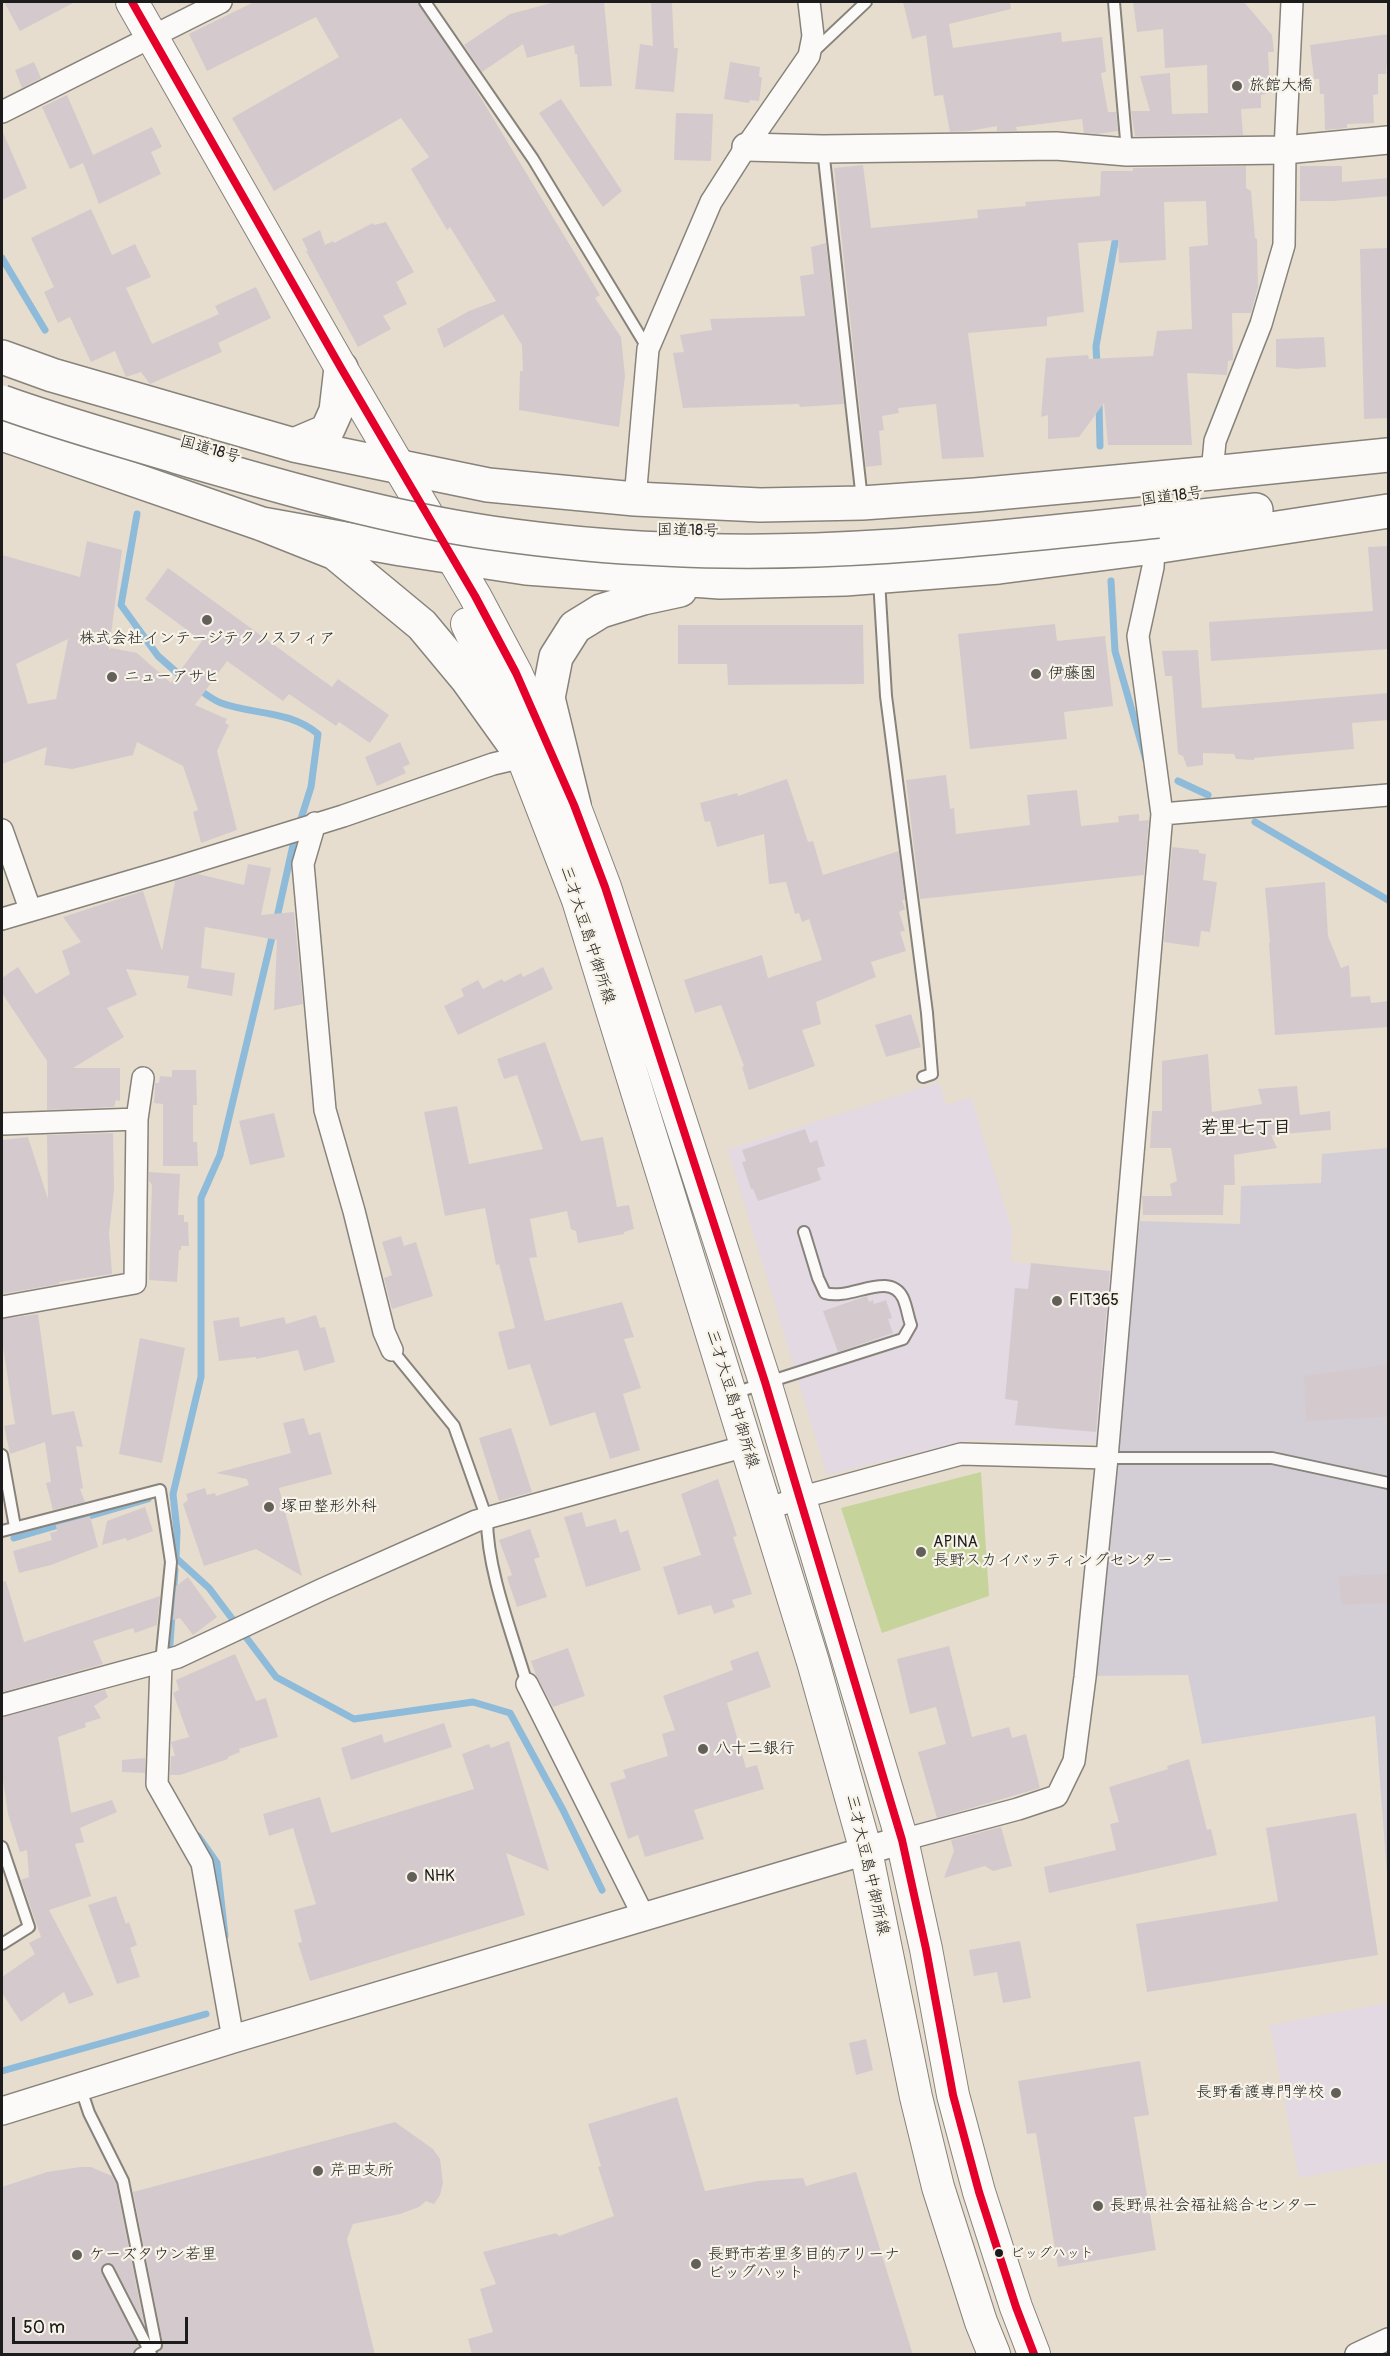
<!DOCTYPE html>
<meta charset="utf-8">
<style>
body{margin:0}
#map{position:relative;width:1390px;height:2356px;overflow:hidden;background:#e6ddce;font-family:Pangolin,sans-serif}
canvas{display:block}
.frame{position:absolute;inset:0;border:3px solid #1c1c1c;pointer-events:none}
.scale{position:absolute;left:12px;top:2317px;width:176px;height:27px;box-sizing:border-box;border:3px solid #1c1c1c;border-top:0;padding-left:8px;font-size:18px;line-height:21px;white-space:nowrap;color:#1c1c1c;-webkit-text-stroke:4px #f7f3e8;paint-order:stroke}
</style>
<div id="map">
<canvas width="1390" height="2356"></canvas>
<div class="frame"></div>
<div class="scale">50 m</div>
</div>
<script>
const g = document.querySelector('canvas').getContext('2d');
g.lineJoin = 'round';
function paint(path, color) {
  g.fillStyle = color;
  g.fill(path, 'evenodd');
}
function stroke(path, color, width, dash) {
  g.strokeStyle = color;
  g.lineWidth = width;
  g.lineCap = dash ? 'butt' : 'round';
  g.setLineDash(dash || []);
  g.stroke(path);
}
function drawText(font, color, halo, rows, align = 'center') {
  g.font = font + ' Pangolin,"Klee One",sans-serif';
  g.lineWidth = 4.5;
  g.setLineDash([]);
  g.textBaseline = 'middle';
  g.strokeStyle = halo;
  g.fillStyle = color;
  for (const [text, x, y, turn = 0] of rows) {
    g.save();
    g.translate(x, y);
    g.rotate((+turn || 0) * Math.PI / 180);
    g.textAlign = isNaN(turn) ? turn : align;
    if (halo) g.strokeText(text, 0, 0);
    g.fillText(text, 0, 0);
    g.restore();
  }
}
paint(new Path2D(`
 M939 1082 946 1105 971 1097 1012 1230 1011 1262 1111 1270 1097 1443 968 1440 827 1475 728 1150Z
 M1387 2003 1388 2161 1299 2178 1270 2025Z`), '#e2d9e3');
paint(new Path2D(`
 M1388 1148V1888L1375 1716 1202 1744 1188 1675 1092 1676 1140 1221 1240 1224 1241 1186 1321 1183 1322 1154Z`), '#d3ced5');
paint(new Path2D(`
 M981 1472 989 1596 882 1633 841 1508Z`), '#c6d49c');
stroke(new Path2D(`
 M2 258 45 330
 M1097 365 1096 346 1117 231
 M1099 403 1100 446
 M137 514 121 605 158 656 183 678
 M1111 581 1115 651 1146 760
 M197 688C204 693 213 700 221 703 254 715 289 710 318 734L311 787 299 825
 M1178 781 1208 795
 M1255 822 1388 900
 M276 922 295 836
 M273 933 220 1155 201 1198V1377L173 1494 177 1531 176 1558 209 1588 276 1677 354 1719 473 1702 510 1713 563 1810 602 1890
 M14 1538 148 1499
 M169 1658 175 1570
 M198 1836 217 1863 225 1936
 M2 2071 206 2014`), '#8ebbd9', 7);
paint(new Path2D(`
 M4 2H75L20 31Z
 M254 2H418L470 80 600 295 595 298 621 337 625 376 619 427 519 410 520 371H523L522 345 503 314 444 348 437 329 469 311 496 301 450 227 447 230 411 169 429 157 401 118 274 191 232 118 339 57 316 17 207 71 189 34Z
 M555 2H604L612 86 580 87 577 54H575L574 45 527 58 523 44 482 72 464 45 510 14Z
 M672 2 674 48H678L674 92 635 89 640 44 653 46 651 3Z
 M903 2H1010L1011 9 949 24 953 48 1061 32 1062 42 1102 37 1106 72 1101 73 1108 112H1116L1118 131 1097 134 1084 133 1082 119 1016 127 1017 131H997V126L969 131 950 132 943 95 934 96 926 35 912 39Z
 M1133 2H1244L1272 35 1274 52H1268L1270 93 1261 95V108L1241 109 1243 135 1135 136 1131 111H1150L1140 76 1170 73 1172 114 1208 113 1207 65 1165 68 1163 29 1137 32Z
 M1389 34 1386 74H1378V94L1373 95 1374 123 1347 124V128L1325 130 1324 94H1320L1319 79H1314L1310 45Z
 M34 62 41 78 22 88 15 70Z
 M730 62 760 67 759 76 762 78 759 101 750 100 749 103 724 99Z
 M67 95 93 155 152 127 162 147 151 152 161 174 99 204 83 163 70 169 42 107Z
 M561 99 622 191 603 207 539 113Z
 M676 113 713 114 711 161 674 160Z
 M2 130 27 188 2 200Z
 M863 165 871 228 978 218 977 210 1026 206 1025 202 1100 196 1101 171H1133V168H1135L1246 166V188L1251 191 1255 238 1257 239 1258 287 1251 313H1232L1233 360 1228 361 1227 375 1187 373 1192 445H1108L1104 403 1079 437 1048 439V415L1041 417 1046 358 1088 355 1089 359 1153 356 1157 331 1192 329 1189 247 1208 245 1206 201 1164 202 1166 260 1119 263 1118 240 1078 243 1084 312 1047 317V326L968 333 984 457 942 459 936 404 898 408 899 413 882 416 884 430 879 431 882 465 866 467 834 168Z
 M1300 166H1342V182L1389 178V196L1333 201H1300Z
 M91 209 112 255 135 244 151 277 126 288 152 344 219 314 215 306 256 287 271 318 218 343 222 352 150 384 141 372 126 377 115 351 91 362 70 317 58 323 44 292 54 287 31 238Z
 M386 222 414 272 396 282 407 304 383 316 391 329 358 347 306 251H308L302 239 320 230 325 245 333 241 334 243 373 223 374 225Z
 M826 243 844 404 800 407 799 404 683 408 673 353 684 352 680 335 712 330 710 319 805 316 800 276 814 274 811 247Z
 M1389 248V418L1364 419 1360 249Z
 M1324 337 1326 367 1296 369 1276 367V339Z
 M87 541 122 550 109 650 111 648 137 653 171 683 202 641 145 599 168 568 332 687 338 679 389 715 370 743 339 722 336 726 289 694 283 701 227 661 195 705 227 719 225 723 229 725 217 751 237 830 201 843 193 812 198 810 183 766 137 742 133 755 72 769 44 765 47 747 2 764V555L80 577ZM68 639 56 699 28 704 16 664Z
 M1389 546V649L1211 661 1209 622 1373 611 1368 547Z
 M1055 624 1057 641 1105 636 1113 706 1064 712 1067 739 970 749 958 634Z
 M678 625H863L864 684 728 685 727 664H678Z
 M1198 650 1202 708 1389 693V720L1352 723 1354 749 1254 758V760L1236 759 1234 754 1203 753V765L1187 767 1183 756 1178 754 1172 676H1165L1162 651Z
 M400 742 410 764 403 767 406 773 377 786 365 757Z
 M946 775 950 809 954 808 956 834 1030 825 1027 795 1077 790 1081 826 1119 822 1118 816 1139 814V821L1149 820 1144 875 920 899 906 780Z
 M787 779 808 842 813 841 823 875 899 851 905 900H902L905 909 899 912 905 931 900 932 906 951 871 962 876 977 816 1002 821 1024 802 1030 815 1066 749 1090 742 1067 744 1066 721 1005 695 1013 684 980 762 955 768 978 822 960 809 919 802 922 799 913 795 914 786 882 769 884 764 834 717 847 710 821 705 822 700 803 737 793 738 796Z
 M1172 847 1199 850V853L1206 854 1203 880 1217 882 1210 932 1201 931 1199 947 1164 942Z
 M248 864 271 868 261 915 294 912 303 1004 274 1010 277 940 205 927 201 968 235 973 232 996 187 988 189 976 126 969 137 995 107 1008 124 1037 73 1068H120V1101L116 1100 114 1107 47 1110V1061L2 993V978L18 967 36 994 70 974 62 951 81 942 63 917 143 891 162 951 175 881 198 874 244 885Z
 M1325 882 1328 936 1341 968 1349 965 1351 997 1370 996 1371 1003 1389 1001V1027L1275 1035 1269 943H1270L1265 888Z
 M543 967 553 989 458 1035 444 1006 464 996 461 989 478 980 483 989 502 979 504 982 521 973 523 977Z
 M911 1014 921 1047 886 1057 875 1025Z
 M545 1042 581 1141 603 1137 617 1207 629 1205 634 1229 624 1232V1234L578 1243 576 1231 571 1229 567 1211 530 1219 537 1257 529 1258 545 1321 622 1302 634 1337 624 1339 641 1388 623 1394 640 1450 610 1459 595 1412 550 1426 530 1364 508 1370 498 1332 515 1328 499 1264 496 1265 485 1208 445 1216 424 1112 457 1106 469 1164 543 1149 517 1075 504 1079 497 1059Z
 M1208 1054 1212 1112 1262 1104 1258 1089 1297 1086 1300 1115 1330 1111 1331 1130 1271 1135 1277 1148 1234 1155 1235 1185H1224L1223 1215H1143L1142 1196H1172L1170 1184 1177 1181 1171 1148H1150L1152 1111H1162V1061Z
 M172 1070H196L197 1105H193V1142H197L198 1166H163V1104L154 1103 155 1087V1083H159L160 1076 172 1077Z
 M274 1113 285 1157 250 1165 239 1121Z
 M805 1129 810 1143 817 1140 825 1166 817 1168 821 1180 758 1201 753 1189H751L742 1162 746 1161 742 1150Z
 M113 1133 114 1190 109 1233 112 1274 59 1282V1284L2 1294V1140L28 1137 48 1199 47 1135Z
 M149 1172 180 1174 178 1215H184V1222H188L189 1246H181V1250H179L177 1282 149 1280 152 1185 149 1181Z
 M401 1236 404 1246 416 1242 433 1296 392 1309 384 1278 392 1275 382 1242Z
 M1031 1263 1110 1271 1096 1432 1015 1425 1018 1401 1005 1399 1015 1288 1028 1289Z
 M867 1296 869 1302 873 1300 874 1304 886 1300 892 1318 888 1319 893 1333 838 1352 823 1311Z
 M38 1314 52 1415 74 1411 83 1447 76 1446 83 1488 80 1489 85 1502 53 1510 46 1483 51 1482 45 1442 10 1454 4 1426 15 1424 2 1341V1319Z
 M316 1315 320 1328 325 1327 335 1362 304 1371 298 1350 256 1359V1357L219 1361 213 1321 239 1317 240 1327 284 1317 286 1324Z
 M140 1338 185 1348 162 1463 119 1454Z
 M1389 1364V1417L1306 1421 1304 1376Z
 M304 1418 309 1435 320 1432 332 1474 279 1488 302 1576 256 1549 204 1566 183 1504 188 1500 186 1494 205 1488 207 1495 215 1493 216 1496 249 1485 247 1479 216 1473 291 1453 283 1423Z
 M511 1428 532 1492 499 1501 479 1438Z
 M718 1479 737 1536 733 1537 752 1594 732 1600 735 1607 714 1614 711 1605 678 1615 663 1567 701 1555 681 1494Z
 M145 1507 153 1531 127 1541 126 1538 102 1545 107 1521Z
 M582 1512 586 1527 616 1519 620 1533 628 1530 641 1570 586 1587 564 1517Z
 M90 1516 98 1547 51 1565 19 1573 13 1551 52 1540 50 1533 57 1531 56 1525Z
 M530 1529 540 1557 534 1559 547 1597 517 1607 507 1577 512 1575 499 1540Z
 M1389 1574V1603L1341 1605 1339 1576Z
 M188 1577 217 1617 193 1635 180 1618 173 1620 176 1586Z
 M6 1581 24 1642 160 1596 157 1625 135 1633 133 1628 93 1641 103 1664 2 1692V1582Z
 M949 1646 972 1737 1009 1727 1012 1738 1026 1734 1040 1788 937 1818 918 1752 946 1744 936 1707 910 1714 897 1659Z
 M568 1648 585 1696 553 1707 536 1675 531 1661Z
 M758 1651 771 1687 727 1703 746 1768 757 1765 764 1789 694 1810 704 1839 645 1857 638 1835 628 1839 610 1783 626 1778 623 1770 668 1756 662 1734 675 1730 663 1696 733 1670 730 1661Z
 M235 1654 256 1701 266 1698 278 1737 239 1749 240 1752 228 1757V1759L180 1775H170L171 1756H175L171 1742 189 1737 173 1693 179 1690 176 1680Z
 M105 1690 108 1697 94 1706 101 1718 85 1723 86 1727 58 1737 71 1813 112 1800 117 1812 80 1828 84 1842 75 1844 91 1896 49 1910 94 1995 69 2004 64 1992 21 2022 2 1993V1977L35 1954 29 1943 41 1937 21 1880 29 1877 27 1850 20 1852 8 1814 2 1774V1717Z
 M444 1723 452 1747 351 1780 341 1748 382 1734 384 1743Z
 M509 1741 549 1871 506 1853 525 1915 310 1981 298 1943 302 1942 294 1910 316 1904 293 1828 269 1836 263 1814 320 1797 331 1833 474 1789 462 1754 489 1744 491 1748Z
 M145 1758V1773L122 1772V1760Z
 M1189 1759 1207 1830 1211 1829 1217 1855 1049 1893 1044 1867 1116 1850 1110 1824 1119 1822 1109 1787 1168 1769 1167 1766Z
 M1356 1813 1378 1955 1147 1992 1136 1924 1278 1901 1266 1828Z
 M1001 1827 1012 1866 993 1871 985 1866 944 1878 954 1851 951 1840Z
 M116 1896 126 1924 129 1922 137 1945 130 1948 140 1977 117 1984 88 1905Z
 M1020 1941 1031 1998 1003 2003 997 1972 974 1976 969 1950Z
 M866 2039 873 2070 856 2075 849 2043Z
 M1140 2061 1149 2115 1134 2117 1156 2250 1058 2267 1036 2133 1027 2134 1018 2081Z
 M677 2097 705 2191 758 2181 803 2178 806 2186 856 2172 913 2355H472L468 2339 493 2332 480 2289 496 2284 483 2252 556 2233 559 2236 614 2216 598 2167 601 2166 588 2124Z
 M395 2122 433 2149 440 2159 443 2183 440 2195 434 2204 426 2201 419 2207 400 2214 353 2224 347 2239 375 2355H158L163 2344 133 2192Z
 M80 2167H91L112 2176 116 2183 144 2324 114 2266 109 2263H105L101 2270 139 2346 134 2350 133 2355H2V2187L47 2172Z`), '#d4cacd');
const service = new Path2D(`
 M425 2 533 159 648 349
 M1114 2 1127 151
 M812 53 866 2
 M823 149 862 500
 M879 580 886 696 927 1013 932 1074 923 1077
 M392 1350 454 1426 487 1519C487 1570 512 1633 527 1684
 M734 1393 903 1339 911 1325C908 1317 907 1307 903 1298 889 1270 851 1301 825 1293L818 1278 804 1232
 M2 1455 15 1527
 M1107 1458H1272L1388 1483
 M2 1531 160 1490 171 1562 161 1663
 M2 1847 29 1927 2 1944
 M80 2086 89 2113 123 2181 156 2345 140 2354
 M108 2270 151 2354`);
const minor = new Path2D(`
 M2 112 221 2
 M1212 473 1215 441 1261 324 1284 245 1285 150 1292 2
 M635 499 648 349 711 202 746 147 809 56 813 36 809 2
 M1154 547 1153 567 1138 636 1162 814 1388 795
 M315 823 303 864 325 1110 354 1211 384 1332 392 1350
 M2 830 30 909
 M2 919 175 868 343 816 493 764 523 757
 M2 1124 137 1119
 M2 1307 135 1283 137 1119 143 1078
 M765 1510 799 1498 961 1454 1107 1458
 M161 1663 157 1784 202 1863 233 2039
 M527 1684 644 1917
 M2 1705 178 1657 323 1589 476 1521 746 1446
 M902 1840 1018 1809 1057 1796 1074 1761 1085 1677 1107 1458 1162 814
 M1356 2354 1388 2339`);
const tertiary = new Path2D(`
 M746 147 823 149 1056 146 1127 152 1285 150 1388 140
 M2 2111 233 2039 902 1840`);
const secondary = new Path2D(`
 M132 2 341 368 475 596 516 673 574 805 605 887 765 1382 902 1840 926 1949 953 2095 979 2192 1016 2307 1034 2354
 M467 624 490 673 578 900 813 1662 866 1851 916 2097 938 2187 981 2322 994 2354`);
const trunk = new Path2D(`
 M2 357 52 375 294 445 488 485 635 499 760 505 862 503 975 495 1212 473 1388 455
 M2 434 262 524 335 553 422 625 467 679 523 757
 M294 445 327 431 336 411 341 368
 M1158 521 1256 510
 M262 524 401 549 526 568 720 582 845 579 999 567 1154 547 1388 511
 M574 805 548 698 556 657 575 627 601 611 643 598 680 590`);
stroke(service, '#87837b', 14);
stroke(minor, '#87837b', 24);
stroke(tertiary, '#87837b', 30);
stroke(secondary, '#87837b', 34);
stroke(trunk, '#87837b', 36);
stroke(service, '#fbfaf8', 10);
stroke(minor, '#fbfaf8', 21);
stroke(tertiary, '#fbfaf8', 27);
stroke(secondary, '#fbfaf8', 32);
stroke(trunk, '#fbfaf8', 33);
const trunkBridge = new Path2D(`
 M2 402C63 424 126 441 188 460 288 489 389 518 492 533 549 541 606 547 663 549 829 558 994 538 1158 521`);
stroke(trunkBridge, '#87837b', 36, []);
stroke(trunkBridge, '#fbfaf8', 33);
stroke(new Path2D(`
 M132 2 341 368 475 596 516 673 574 805 605 887 765 1382 902 1840 926 1949 953 2095 979 2192 1016 2307 1034 2354`), '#e4002b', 8);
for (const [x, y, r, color] of [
 [1237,86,6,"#63605a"],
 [207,620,6,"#63605a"],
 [1036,674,6,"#63605a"],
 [112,677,6,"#63605a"],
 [1057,1301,6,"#63605a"],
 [269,1507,6,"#63605a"],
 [921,1552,6,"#63605a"],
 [703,1749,6,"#63605a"],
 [412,1877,6,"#63605a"],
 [1336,2093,6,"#63605a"],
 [318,2171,6,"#63605a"],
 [1098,2206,6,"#63605a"],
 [999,2253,5,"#1c1c1c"],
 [77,2255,6,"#63605a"],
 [696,2264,6,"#63605a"]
]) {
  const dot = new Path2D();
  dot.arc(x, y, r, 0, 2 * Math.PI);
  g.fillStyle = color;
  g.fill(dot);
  stroke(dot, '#f7f3e8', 2);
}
drawText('14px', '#1c1c1c', '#f7f3e8', [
 ["ビッグハット",1010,2253]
], 'left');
drawText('16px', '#1c1c1c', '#f7f3e8', [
 ["旅館大橋",1249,86],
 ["株式会社インテージテクノスフィア",207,639,"center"],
 ["伊藤園",1048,674],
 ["ニューアサヒ",124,677],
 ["FIT365",1069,1301],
 ["塚田整形外科",281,1507],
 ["APINA",933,1543],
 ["長野スカイバッティングセンター",933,1561],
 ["八十二銀行",715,1749],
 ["NHK",424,1877],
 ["長野看護専門学校",1324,2093,"right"],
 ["芹田支所",330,2171],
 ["長野県社会福祉総合センター",1110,2206],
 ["ケーズタウン若里",89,2255],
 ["長野市若里多目的アリーナ",708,2255],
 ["ビッグハット",708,2273]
], 'left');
drawText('16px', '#1c1c1c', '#f7f3e8', [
 ["国道18号",210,450,16],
 ["国道18号",1172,497,-7],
 ["国道18号",688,531,1],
 ["三才大豆島中御所線",587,935,72],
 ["三才大豆島中御所線",732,1399,73],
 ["三才大豆島中御所線",867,1865,77]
]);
drawText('bold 18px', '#1c1c1c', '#f7f3e8', [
 ["若里七丁目",1246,1128]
]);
</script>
